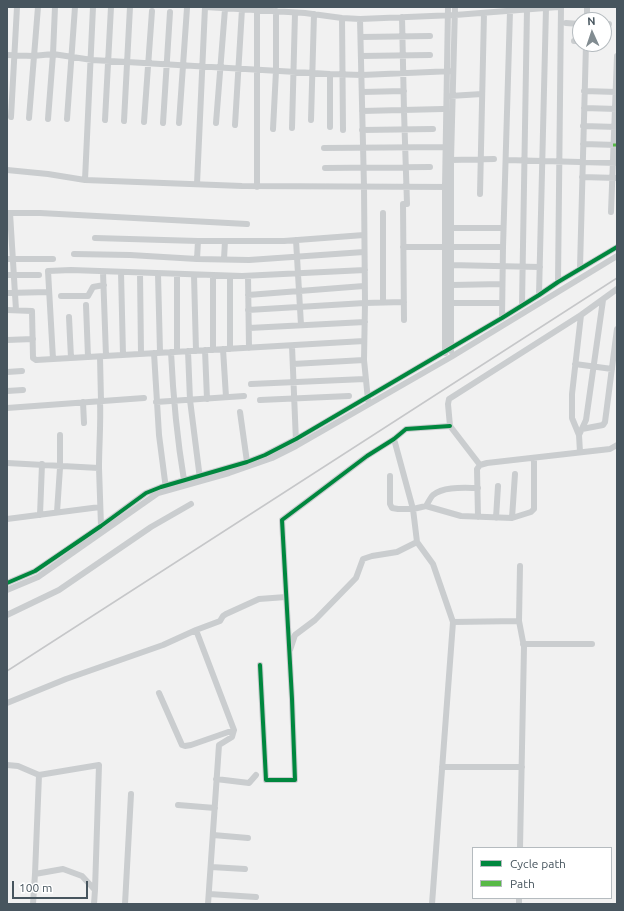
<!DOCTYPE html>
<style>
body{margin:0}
#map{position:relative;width:624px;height:911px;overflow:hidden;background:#f1f1f1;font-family:Ubuntu,sans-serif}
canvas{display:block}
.frame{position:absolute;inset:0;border:8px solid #47555e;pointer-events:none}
.legend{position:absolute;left:472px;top:847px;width:140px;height:52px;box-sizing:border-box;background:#fff;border:1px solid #b5bbbf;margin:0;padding:5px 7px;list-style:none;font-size:12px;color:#47555e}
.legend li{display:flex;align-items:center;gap:8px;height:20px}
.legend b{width:20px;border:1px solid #b5bbbf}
.north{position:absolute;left:572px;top:12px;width:40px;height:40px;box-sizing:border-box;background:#fff;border:1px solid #b5bbbf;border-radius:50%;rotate:357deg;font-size:11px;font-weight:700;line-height:16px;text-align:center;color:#47555e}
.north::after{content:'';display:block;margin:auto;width:14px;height:18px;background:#828c91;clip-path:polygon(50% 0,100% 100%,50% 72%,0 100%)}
.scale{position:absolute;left:12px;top:881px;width:76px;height:18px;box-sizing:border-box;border:2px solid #47555e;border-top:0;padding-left:5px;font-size:12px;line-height:14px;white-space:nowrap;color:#47555e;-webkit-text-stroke:3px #fff;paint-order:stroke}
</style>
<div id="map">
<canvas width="624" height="911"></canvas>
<div class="frame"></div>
<ul class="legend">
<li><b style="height:5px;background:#00873e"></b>Cycle path</li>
<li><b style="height:5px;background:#58b947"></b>Path</li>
</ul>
<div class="north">N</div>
<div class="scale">100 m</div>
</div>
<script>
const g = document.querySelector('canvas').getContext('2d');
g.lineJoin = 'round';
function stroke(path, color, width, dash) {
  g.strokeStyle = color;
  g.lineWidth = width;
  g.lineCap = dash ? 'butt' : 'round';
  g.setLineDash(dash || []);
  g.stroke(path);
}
stroke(new Path2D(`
 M205 7 305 13 342 18 360 19 455 15 558 7
 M257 7V187
 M402 17 404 111 407 204H403L404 320
 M342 18 343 130
 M360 19 364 187 365 303 404 302
 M587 20V7
 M566 23 580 24
 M604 24H609
 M361 37 430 36
 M574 41H580
 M7 55 33 56 53 54 92 60 127 62 330 74 362 75 453 71
 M361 56 430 55
 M584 91 617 92
 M362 92 404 91
 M450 96 482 94
 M584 108 617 109
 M362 111 443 109
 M11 117 17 7
 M29 118 38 7
 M48 119 53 54 55 7
 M67 119 75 7
 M105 120 111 7
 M311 120 314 14
 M124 121 130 7
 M144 122 152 11
 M163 123 170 12
 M179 123 187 8
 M216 123 225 9
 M235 125 242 9
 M583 126 617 127
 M330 127V74
 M292 128 295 13
 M273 129 276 71V11
 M362 130 433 129
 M583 144 617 145
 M324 148 449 147
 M451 160 494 159
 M506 160 617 163
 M325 168 430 167
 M7 170 48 174 85 180 242 186 451 187
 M582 177 617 178
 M85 180 93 7
 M197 184 205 7
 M480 194 484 13
 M611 212 617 56
 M7 213H40L247 224
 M10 213 16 310
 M449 228H503
 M95 238 198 241H284L364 235
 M296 240 301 325
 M403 247H503
 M74 254 130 255 197 259 249 260 364 252
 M7 259H53
 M197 259 198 241
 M224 259 225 241
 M449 265 540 267
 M580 268 586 44
 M103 272 106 356
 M121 272 123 355
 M140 273 141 353
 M158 274 160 352
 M177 274V352
 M7 275H39
 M194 275 196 351
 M213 275V350
 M230 276V349
 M248 276 249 348
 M558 282 561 7
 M452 285 502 284
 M7 293 49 292
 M248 295 364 286
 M539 295 546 8
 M61 296H88L93 287 104 285
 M383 302V213
 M450 303H502
 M86 305 88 357
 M522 305 527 9
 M7 310 32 311 33 358 36 360 364 341
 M248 310 365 303 364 360 368 400
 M69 317 71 358
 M502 318 503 247 510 11
 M249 328 365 322
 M7 340 33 339
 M292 346 296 442
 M223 349 226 397
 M205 350 207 399
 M188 351 190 400 200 479
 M451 351V160L455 7
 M171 352C173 395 177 438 184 480
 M154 353 159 435 166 489
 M445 353V187L448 7
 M100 357 101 401
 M53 359 48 271 71 270 242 276 365 270
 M293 364 364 360
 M575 364 612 369
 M7 372 22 371
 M251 384 365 379
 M7 391 23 390
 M260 400 349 396
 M83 402 84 423
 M156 402 244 396
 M7 408 144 398
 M240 412 247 462
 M582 429 603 425 605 422 617 329
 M579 435 586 420 603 300
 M394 439 413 509 417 542 433 564 453 622 432 904
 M580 452 579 435 572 418V394L581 315
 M7 463 99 468 101 526
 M480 465 450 426 448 404 449 399 581 315 617 289
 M99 468C99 445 101 423 100 401
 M390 476V504L392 508 398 509H413L426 506 461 516 512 518 515 474
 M426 506C428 503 430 498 433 495 444 486 465 488 478 488
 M57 512 60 468V435
 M40 515 42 464
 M478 517 477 469 480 465 487 463 610 449 617 445
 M496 518 498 486
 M512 518 531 512 534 509V458
 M7 519 100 507
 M520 566 519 621 524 647 520 848
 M7 583 35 571 101 526 146 493 161 487 247 462 265 455 296 439 502 318 539 295 558 282 617 247
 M7 590 38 577 158 493 229 473 272 458 296 446 451 357 617 256
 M7 615 59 590 151 527 191 504
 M453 622 519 621
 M196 630 234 730 232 737 219 745 208 904
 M523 644H592
 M290 650 295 635 315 620 356 578 363 559 372 556 397 552 417 542
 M260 665 266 780H295L292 699 282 520 367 456 394 439 406 429 450 426
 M159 693 182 745 185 746 191 745 234 730
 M7 703 66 679 163 645 196 630 220 621 223 616 226 614 259 599 286 597
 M7 765 18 766 39 775 99 765 95 890
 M442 767H522
 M216 779 249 783 256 775
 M178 805 215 808
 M213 835 248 838
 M211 867 245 869
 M35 874 39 775
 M209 894 256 897
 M519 898V904
 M33 904 35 874 63 869 82 876 95 890 94 904
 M125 904 131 794`), '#cacdcf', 6);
stroke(new Path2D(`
 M7 671 617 278`), '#c6c7c9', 1.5);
stroke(new Path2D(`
 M613 145H617`), '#58b947', 3, [6, 3]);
stroke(new Path2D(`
 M7 583 35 571 101 526 146 493 161 487 247 462 265 455 296 439 502 318 539 295 558 282 617 247
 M260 665 266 780H295L292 699 282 520 367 456 394 439 406 429 450 426`), '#00873e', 4);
</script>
